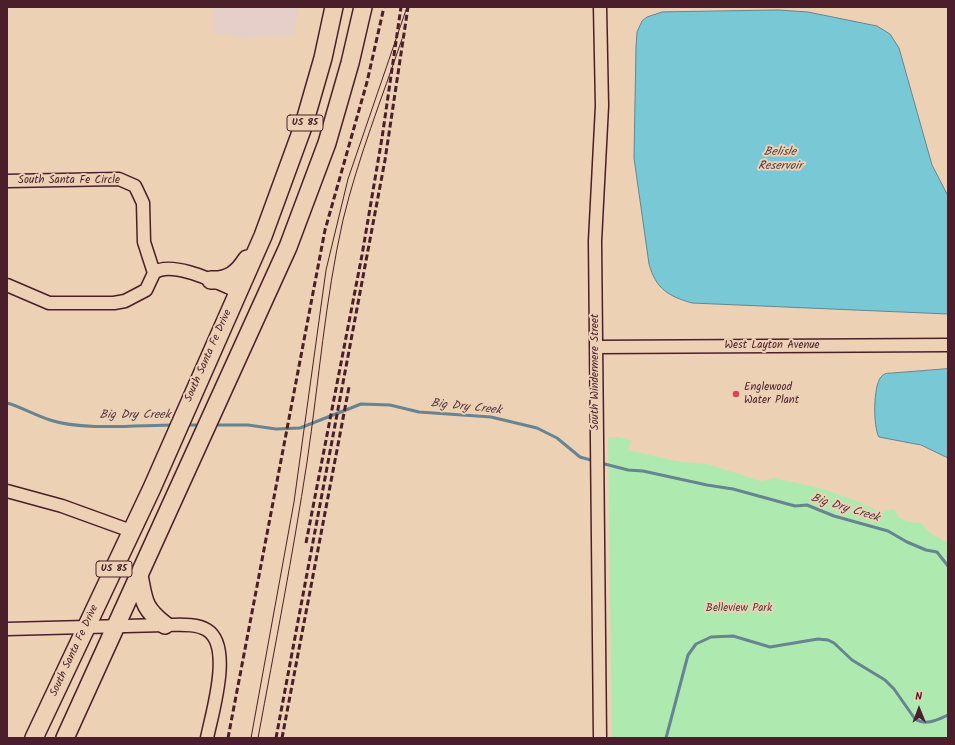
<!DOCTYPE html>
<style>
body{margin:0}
#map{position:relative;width:955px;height:745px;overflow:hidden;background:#edd1b4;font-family:Kalam,sans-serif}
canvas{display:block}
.frame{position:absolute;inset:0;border:8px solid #4a1f2b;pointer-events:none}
.north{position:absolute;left:899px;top:689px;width:40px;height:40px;-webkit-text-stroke:3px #edd1b4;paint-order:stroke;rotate:359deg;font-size:11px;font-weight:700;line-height:16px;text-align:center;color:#4a1f2b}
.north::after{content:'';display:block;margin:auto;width:14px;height:18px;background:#4a1f2b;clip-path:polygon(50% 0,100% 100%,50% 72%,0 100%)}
</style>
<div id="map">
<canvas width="955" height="745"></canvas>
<div class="frame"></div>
<div class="north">N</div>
</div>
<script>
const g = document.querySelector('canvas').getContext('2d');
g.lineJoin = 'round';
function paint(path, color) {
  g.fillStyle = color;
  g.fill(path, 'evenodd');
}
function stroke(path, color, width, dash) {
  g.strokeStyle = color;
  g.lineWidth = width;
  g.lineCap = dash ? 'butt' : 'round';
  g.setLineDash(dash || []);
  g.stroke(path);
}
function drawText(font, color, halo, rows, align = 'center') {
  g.font = font + ' Kalam,sans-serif';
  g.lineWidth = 4;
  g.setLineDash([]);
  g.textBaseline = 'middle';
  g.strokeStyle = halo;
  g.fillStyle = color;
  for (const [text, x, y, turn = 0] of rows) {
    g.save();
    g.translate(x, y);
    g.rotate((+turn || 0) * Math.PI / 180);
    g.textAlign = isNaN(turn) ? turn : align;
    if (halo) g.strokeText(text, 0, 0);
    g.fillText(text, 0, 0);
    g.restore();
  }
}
paint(new Path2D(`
 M212 7H299L293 36 232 38 231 34H213Z`), '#e6cfc9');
paint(new Path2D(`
 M608 437H619L631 441 628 450 681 462 707 464 761 481 775 478 823 489 854 500 881 512 891 509 895 510 898 517 909 522 921 523 930 533 948 543V738H612Z`), '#aeeab0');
const water = new Path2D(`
 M779 10 808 12 877 26 890 34 899 48 932 165 948 196V314L692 303C668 296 656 289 649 264L634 158 636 47 637 32 642 21 647 17 662 12Z
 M948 369V458L921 445 879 437C873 427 873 386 881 377 884 373 888 373 892 373Z`);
paint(water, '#79c8d5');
stroke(water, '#668491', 1);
stroke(new Path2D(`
 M7 403C21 407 35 415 50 420 83 431 139 425 175 425
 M186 425H201
 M214 425H248L276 429 300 428 361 404 390 405 419 412 491 417 537 428 557 438 580 457 594 461
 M601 463 628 470 643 471 707 485 733 489 795 506 807 505 834 516 888 531 907 542 926 550 937 552 948 566
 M666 738 688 655 696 644 711 637 733 636 770 647 818 639 828 640 834 643 852 660 885 680 894 689 915 719C926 726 937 720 948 715`), '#668491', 3);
const minor = new Path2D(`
 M7 181 119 179 135 186 143 203 144 242 154 273 146 290 125 301 114 303H49L7 285
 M154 273C171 259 220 284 239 292
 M596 347 948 345
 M7 491 62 506 131 531
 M7 629 165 625C178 625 196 623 207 630 233 646 212 713 207 738
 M600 738 595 241 602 106 600 7`);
const highway = new Path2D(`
 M211 280C229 281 238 273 247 259
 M139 575C144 601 143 608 165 625
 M34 738 152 488 263 236 304 124 323 58 334 7
 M65 738 288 247 327 143 350 63 363 7`);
stroke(minor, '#4a1f2b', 15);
stroke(highway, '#4a1f2b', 20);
stroke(minor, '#edd1b4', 12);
stroke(highway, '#edd1b4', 17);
stroke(new Path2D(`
 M251 738 294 502 326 270 348 179 407 7
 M258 738C275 646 293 554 307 462 319 381 325 300 343 220 358 158 382 98 402 39`), '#4a1f2b', 1);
stroke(new Path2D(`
 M306 543 362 255 382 138 401 7
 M228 738 325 230 367 82 384 7
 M276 738 385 160 408 7
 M282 738 349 387`), '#4a1f2b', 3, [6, 3]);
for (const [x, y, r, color] of [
 [736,394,4,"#d1495b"]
]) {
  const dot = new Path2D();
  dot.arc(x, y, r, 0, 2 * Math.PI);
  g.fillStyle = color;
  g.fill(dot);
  stroke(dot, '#edd1b4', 1.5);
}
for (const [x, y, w] of [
 [305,123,36],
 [114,569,36]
]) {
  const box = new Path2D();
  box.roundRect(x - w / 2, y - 8, w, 16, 3);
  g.fillStyle = '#edd1b4';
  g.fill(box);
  stroke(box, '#4a1f2b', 1);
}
drawText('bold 10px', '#4a1f2b', null, [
 ["US 85",305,123],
 ["US 85",114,569]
]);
drawText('11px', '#4a1f2b', '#edd1b4', [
 ["South Santa Fe Circle",69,181],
 ["West Layton Avenue",772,346],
 ["South Santa Fe Drive",209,356,-66],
 ["South Windermere Street",596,372,-90],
 ["South Santa Fe Drive",75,651,-65]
]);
drawText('11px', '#4a1f2b', '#edd1b4', [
 ["Englewood",744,388],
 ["Water Plant",744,401]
], 'left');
drawText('11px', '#593d3f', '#edd1b4', [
 ["Belleview Park",739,609]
]);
drawText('italic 12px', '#513844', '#edd1b4', [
 ["Belisle",780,153],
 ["Reservoir",780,167],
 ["Big Dry Creek",466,408,6],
 ["Big Dry Creek",135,416],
 ["Big Dry Creek",845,509,17]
]);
</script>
